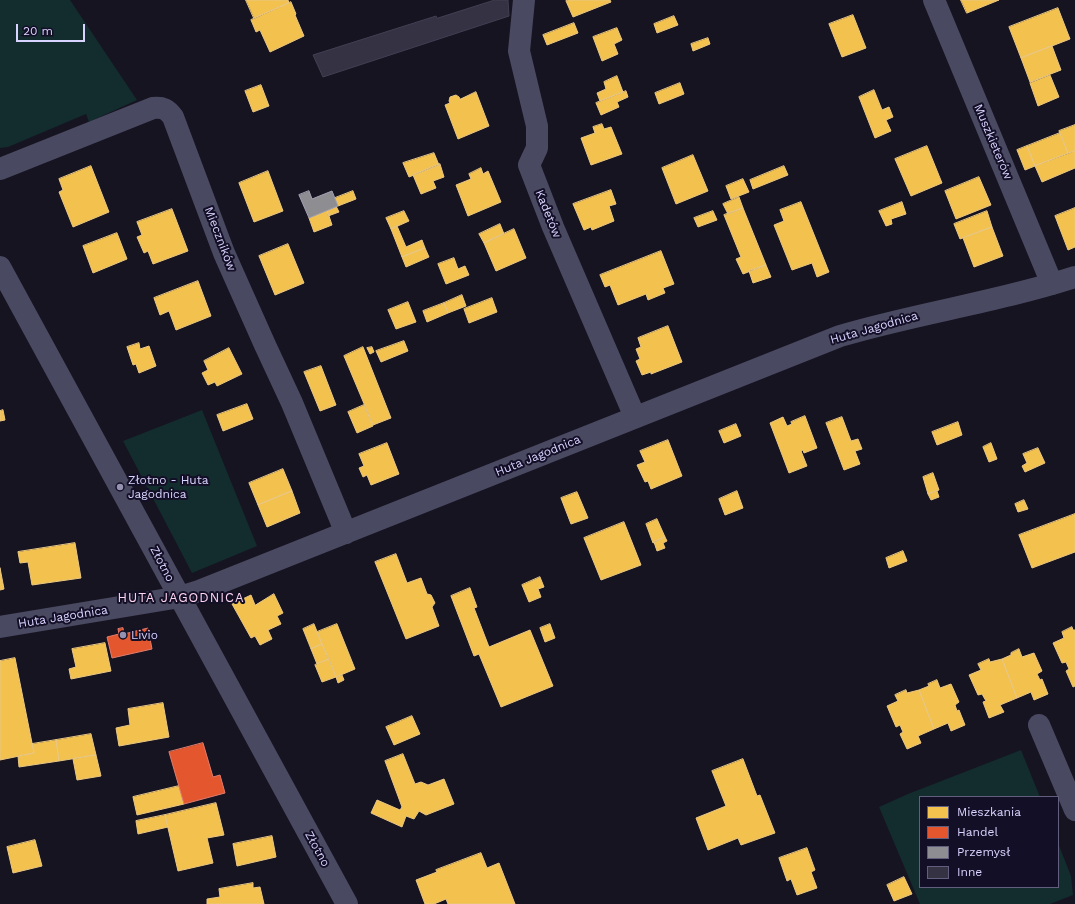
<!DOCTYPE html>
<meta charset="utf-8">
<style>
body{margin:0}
#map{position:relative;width:1075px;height:904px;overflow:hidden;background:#161421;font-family:"Work Sans",sans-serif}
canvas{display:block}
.legend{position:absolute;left:919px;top:796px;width:140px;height:92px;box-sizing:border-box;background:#130f26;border:1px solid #625e7d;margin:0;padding:5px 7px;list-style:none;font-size:12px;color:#d9d4ff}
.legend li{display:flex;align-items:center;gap:8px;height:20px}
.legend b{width:20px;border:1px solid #625e7d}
.scale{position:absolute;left:16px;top:24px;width:69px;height:18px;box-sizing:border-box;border:2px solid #d9d4ff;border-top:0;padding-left:5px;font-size:12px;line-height:14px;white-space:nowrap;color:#d9d4ff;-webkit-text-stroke:3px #130f26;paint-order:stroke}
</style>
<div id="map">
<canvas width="1075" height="904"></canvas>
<ul class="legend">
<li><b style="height:11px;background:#f2c14e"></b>Mieszkania</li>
<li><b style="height:11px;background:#e4572e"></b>Handel</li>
<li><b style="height:11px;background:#8d8d92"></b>Przemysł</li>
<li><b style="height:11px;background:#343243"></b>Inne</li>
</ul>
<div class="scale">20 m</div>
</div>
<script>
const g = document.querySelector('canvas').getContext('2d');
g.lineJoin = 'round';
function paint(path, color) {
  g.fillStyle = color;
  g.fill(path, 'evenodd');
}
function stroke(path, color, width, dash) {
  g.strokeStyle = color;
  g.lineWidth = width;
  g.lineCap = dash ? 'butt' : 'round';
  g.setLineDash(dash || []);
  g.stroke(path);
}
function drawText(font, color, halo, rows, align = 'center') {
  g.font = font + ' "Work Sans",sans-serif';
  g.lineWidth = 4;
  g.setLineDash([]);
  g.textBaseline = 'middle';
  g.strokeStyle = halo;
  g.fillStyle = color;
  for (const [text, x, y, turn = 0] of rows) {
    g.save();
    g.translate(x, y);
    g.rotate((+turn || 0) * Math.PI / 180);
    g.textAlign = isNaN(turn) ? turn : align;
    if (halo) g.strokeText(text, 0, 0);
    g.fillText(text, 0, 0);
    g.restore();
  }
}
paint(new Path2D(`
 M0 0H70L137 100 89 122 86 114 8 147 0 148Z
 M202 410 257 546 192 573 123 441Z
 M1021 750 1040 797H920V887H1058V843L1071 876 1073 895 1050 904H920L879 807 908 794Z`), '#132c2d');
const homes = new Path2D(`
 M246 0H288L289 3 254 18Z
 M568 0H610L611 2 573 17 566 1Z
 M961 0H999L967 13Z
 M291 2 296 14 295 15 304 36 270 52 260 30 256 32 251 20Z
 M1058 8 1070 39 1021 58 1009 27Z
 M853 15 866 48 842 57 829 24Z
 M674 16 678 25 657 33 654 24Z
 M574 23 578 33 547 45 543 35Z
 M617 28 622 40 614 44 618 54 602 61 593 37Z
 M708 38 710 44 693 51 691 44Z
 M1052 46 1061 70 1030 82 1021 58Z
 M1050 75 1059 97 1038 106 1030 83Z
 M617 76 623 92 600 101 597 93 606 89 604 82Z
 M680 83 684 94 659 104 655 93Z
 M261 85 269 106 253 112 245 91Z
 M874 90 882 110 889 107 893 117 886 120 891 131 875 138 859 97Z
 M626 91 628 97 617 102 619 107 601 115 596 103Z
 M476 92 489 126 458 139 445 105 450 103 449 101 450 97 456 95 459 97 460 99Z
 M602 124 604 129 611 127 622 154 591 165 581 138 595 133 593 127Z
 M1075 125V151L1068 153 1059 131Z
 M1060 133 1068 153 1035 166 1027 146Z
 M927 146 942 183 911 196 895 159Z
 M1027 146 1035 166 1025 170 1017 150Z
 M1075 151V168L1042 182 1035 166Z
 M434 153 439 165 409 177 403 163Z
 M693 155 708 191 676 204 662 168Z
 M440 164 444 177 433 181 436 188 421 194 413 175Z
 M91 166 109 212 73 227 59 192 63 190 59 179Z
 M784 166 788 175 753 189 750 180Z
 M481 168 483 174 488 171 501 202 468 216 456 185 471 179 469 174Z
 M268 171 283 211 254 222 239 183Z
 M979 177 991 205 956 219 945 191Z
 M743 179 749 192 731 199 726 186Z
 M611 190 616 204 609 206 614 221 592 230 591 227 584 230 573 204Z
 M353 191 356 199 338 206 335 198Z
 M739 197 743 208 728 214 723 204Z
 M801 202 829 272 817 277 812 263 792 270 774 225 784 221 780 210Z
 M902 202 906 214 891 219 892 224 886 226 879 211Z
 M336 206 339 212 328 216 327 210Z
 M743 208 766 265 743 274 736 259 741 257 724 215Z
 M1075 208V247L1068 250 1055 216Z
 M172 209 188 251 153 264 148 251 144 253 137 237 142 235 137 222Z
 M327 210 332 225 314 232 309 218Z
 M404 211 409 221 391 229 386 218Z
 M713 211 717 220 698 227 694 218Z
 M987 211 992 227 960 239 954 224Z
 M500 224 504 234 484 243 479 234Z
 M397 226 406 247 422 240 425 248 402 257 391 229Z
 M992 227 1003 256 974 267 963 238Z
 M514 229 526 258 496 271 484 243Z
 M117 233 127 259 93 273 83 246Z
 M288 244 304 283 275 295 259 256Z
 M425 248 429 257 406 267 402 257Z
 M661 251 674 284 663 288 665 293 648 300 646 294 618 305 610 285 605 287 600 275Z
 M454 258 458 269 465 266 469 275 446 284 438 264Z
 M766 265 771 277 753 283 749 271Z
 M198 281 211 316 176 330 169 311 160 315 154 298Z
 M462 295 466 306 448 313 444 303Z
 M492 298 497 312 469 323 464 309Z
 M408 302 416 322 396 329 388 310Z
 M444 303 448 313 427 322 423 311Z
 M668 326 682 362 651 374V372L642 375 636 361 640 359 636 349 641 347 638 338Z
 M404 341 408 351 381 362 376 351Z
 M139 343 140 349 149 346 156 366 139 373 136 364 133 365 127 347Z
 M363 347 391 418 373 425 344 356Z
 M372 347 374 352 370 354 367 348Z
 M229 348 242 374 217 386 215 382 208 385 202 373 208 370 204 361Z
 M321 366 336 405 320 411 304 372Z
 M247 404 253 419 223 431 217 415Z
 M364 405 373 426 357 433 348 412Z
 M3 410 5 420 0 421V411Z
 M805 416 817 448 804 453 803 450 801 451 807 466 789 473 770 423 783 417 787 426 792 424 791 422Z
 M842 417 851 441 858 439 862 449 855 451 860 464 844 470 826 423Z
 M958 422 962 435 937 445 932 432Z
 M736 424 741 436 724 443 719 431Z
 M668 440 682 476 651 489 648 481 645 482 637 465 645 462 640 451Z
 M387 443 399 474 371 485 367 475 363 477 359 468 364 466 359 454Z
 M991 443 997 459 989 462 983 447Z
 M1038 448 1045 463 1025 472 1022 466 1027 463 1023 454Z
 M283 469 292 491 258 505 249 483Z
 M933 473 939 490 928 494 923 477Z
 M292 491 300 513 267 527 258 505Z
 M737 491 743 508 725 515 719 499Z
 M937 491 939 497 931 500 928 494Z
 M577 492 588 518 571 524 561 498Z
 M1024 500 1028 509 1018 512 1015 504Z
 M1075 514V552L1032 568 1019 535Z
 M657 519 665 537 653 543 646 524Z
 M624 522 641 565 601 580 584 538Z
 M665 537 667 541 663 543 665 548 657 551 654 542Z
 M75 543 81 578 32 585 28 562 20 563 18 552Z
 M903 551 907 561 889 568 886 558Z
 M396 554 407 583 421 578 427 594 431 595 435 603 432 607 439 626 406 639 375 562Z
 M0 568 4 589 0 590Z
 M540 577 544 587 538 589 541 597 529 602 522 585Z
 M470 588 477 607 474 608 489 647 530 630 553 686 501 707 479 654 474 656 451 596Z
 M274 594 283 613 277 616 281 624 268 630 272 639 260 645 255 636 251 638 232 604 251 595 255 605Z
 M314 624 322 644 311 649 303 629Z
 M337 624 355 669 336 677 317 632Z
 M550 624 555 638 545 642 540 628Z
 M1072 627 1073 630H1075V686L1073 687 1066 671 1069 669 1066 662 1062 663 1053 643 1064 638 1062 632Z
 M105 643 111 671 71 679 69 669 76 667 72 649Z
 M322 644 329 659 317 664 311 649Z
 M1019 649 1022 657 1034 653 1042 671 1037 674 1040 680 1042 679 1048 694 1034 700 1031 692 1017 698 1002 659 1011 655V653Z
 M15 658 34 753 0 760V661Z
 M329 659 336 677 322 682 315 665Z
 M989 659 990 662 1002 659 1017 698 1000 705 1004 712 989 718 983 702 986 701 982 694 978 695 969 675 981 670 978 664Z
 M342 675 344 680 338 683 336 677Z
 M937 680 940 688 951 684 959 702 955 705 957 711 959 710 965 725 951 731 948 723 934 729 919 690 929 686 928 684Z
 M906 690 907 693 919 690 934 729 918 736 921 743 907 749 900 734 903 732 900 725 896 727 887 706 898 701 895 695Z
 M163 703 169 737 119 746 116 728 130 725 128 709Z
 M412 716 420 734 394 745 386 727Z
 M91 734 96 755 59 761 56 740Z
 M56 740 59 761 19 767 18 756 34 753 32 744Z
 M403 754 415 784 421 782 428 785 444 779 454 804 426 815 419 811 414 819 406 816 402 827 371 813 377 800 400 810 402 807 385 761Z
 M96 755 101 776 77 780 73 759Z
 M743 759 757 796 760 795 775 833 741 845 738 838 708 850 696 818 726 806 712 771Z
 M179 786 184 804 137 815 133 797Z
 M216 803 224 835 207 838 213 863 178 871 165 815Z
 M165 815 168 827 138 834 136 821Z
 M272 836 276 857 237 866 233 844Z
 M35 840 42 866 13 873 7 847Z
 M807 848 815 870 811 872 817 888 797 895 791 879 787 881 779 858Z
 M481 853 487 868 499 863 515 904H448L446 899 434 904H425L416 880 437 872 436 870Z
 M904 877 912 894 894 901 887 885Z
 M253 883V888L260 887 264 904H207V899L220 897 219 889Z`);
paint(homes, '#f2c14e');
stroke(homes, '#eac783', 1);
const shops = new Path2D(`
 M123 628 124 634 148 628 152 649 112 658 107 637 119 634 118 629Z
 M203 743 213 777 220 775 225 793 184 804 169 752Z`);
paint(shops, '#e4572e');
stroke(shops, '#e17c6d', 1);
const industry = new Path2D(`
 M309 191 312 199 332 191 338 206 309 218 299 195Z`);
paint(industry, '#8d8d92');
stroke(industry, '#a4a2b3', 1);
const building = new Path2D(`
 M495 0H508L509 16 323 77 313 55 436 16 437 18Z`);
paint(building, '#343243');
stroke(building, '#433f54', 1);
stroke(new Path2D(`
 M524 0 519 51 537 126V148L529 165 553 227 635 417
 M934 0 1052 284
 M0 169 153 108C163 107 167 109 173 117L224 253 265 345 292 403 346 533
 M0 267 347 904
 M0 627 180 597 199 591 840 336C917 313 998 302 1075 277
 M1039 725 1075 810`), '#4a4962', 22);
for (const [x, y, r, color] of [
 [120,487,4,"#9591b1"],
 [123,635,4,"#9591b1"]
]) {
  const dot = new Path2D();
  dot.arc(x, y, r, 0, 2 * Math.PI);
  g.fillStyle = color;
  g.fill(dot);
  stroke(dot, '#130f26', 1.5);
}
drawText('12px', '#d9d4ff', '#130f26', [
 ["Muszkieterów",993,142,67],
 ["Kadetów",548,214,68],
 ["Mieczników",220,239,69],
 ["Huta Jagodnica",874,328,-16],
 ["Huta Jagodnica",538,456,-22],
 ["Złotno",162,564,62],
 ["Huta Jagodnica",63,617,-9],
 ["Złotno",317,849,61]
]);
drawText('12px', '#d9d4ff', '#130f26', [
 ["Złotno - Huta",128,480],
 ["Jagodnica",128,494],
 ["Livio",131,635]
], 'left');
g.letterSpacing = '1px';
drawText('13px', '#ffd6f0', '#130f26', [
 ["HUTA JAGODNICA",181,598]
]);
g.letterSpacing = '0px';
</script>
